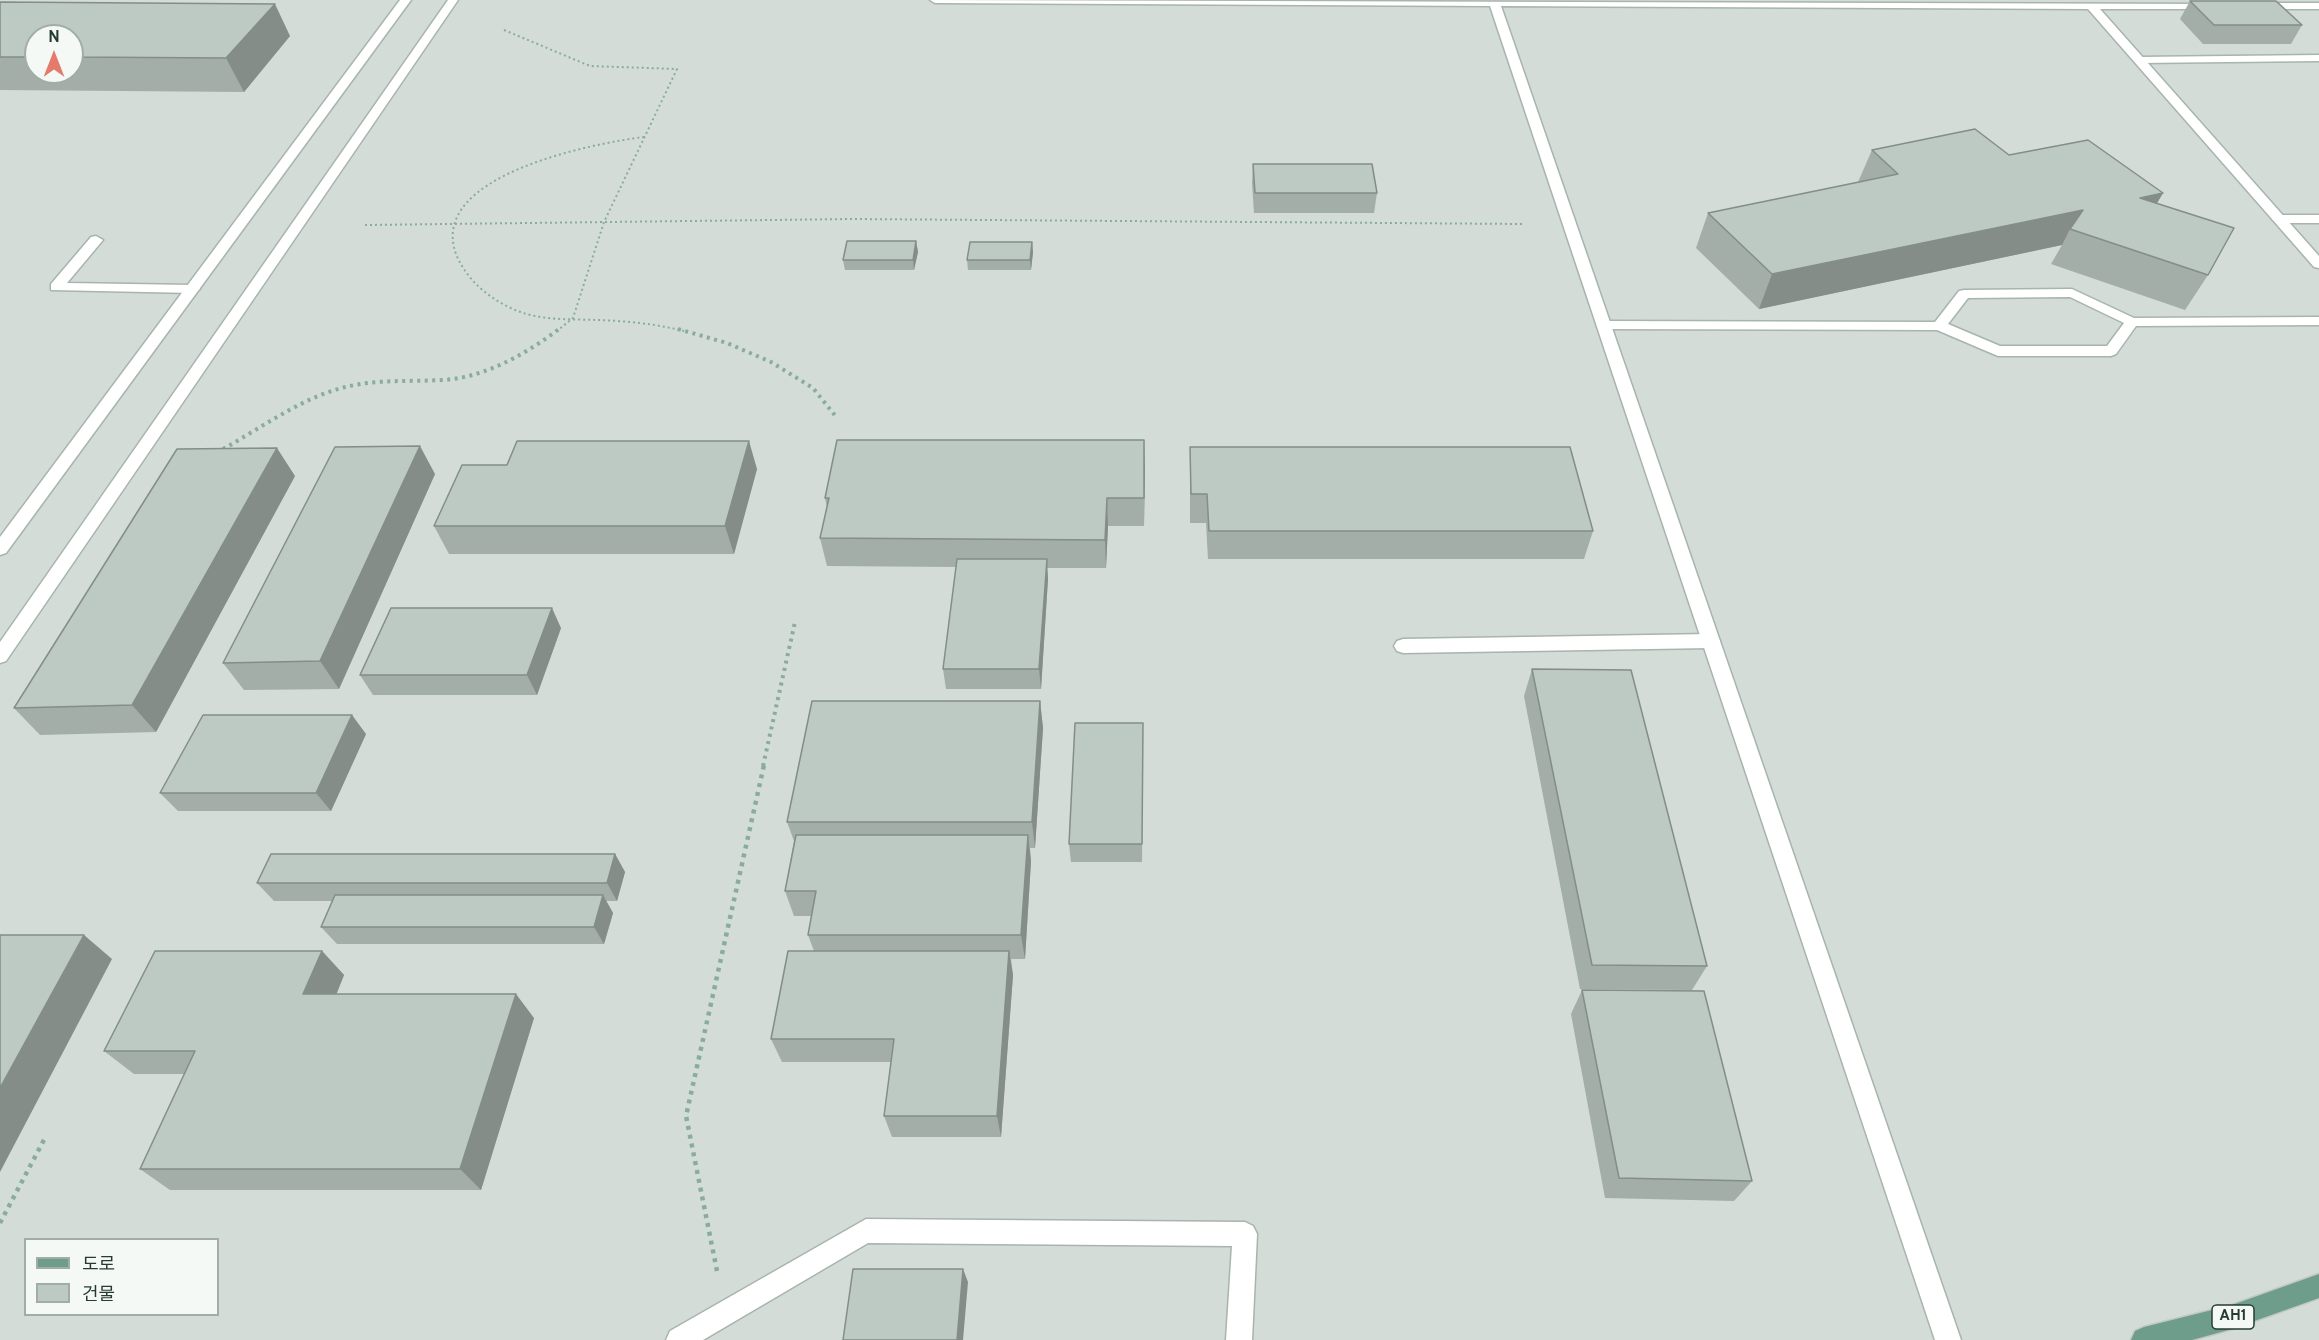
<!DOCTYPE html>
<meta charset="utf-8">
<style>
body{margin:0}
#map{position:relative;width:2319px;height:1340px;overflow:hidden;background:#e5ece8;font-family:Overpass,"Noto Sans KR",sans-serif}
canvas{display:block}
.legend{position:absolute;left:24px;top:1238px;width:195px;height:78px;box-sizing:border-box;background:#f5f9f6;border:2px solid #a2ada8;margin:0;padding:8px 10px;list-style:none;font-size:18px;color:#263c33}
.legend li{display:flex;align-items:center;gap:12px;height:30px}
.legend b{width:30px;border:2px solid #a2ada8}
.north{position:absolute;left:24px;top:24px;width:60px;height:60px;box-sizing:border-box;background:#f5f9f6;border:2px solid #a2ada8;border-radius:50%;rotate:0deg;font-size:16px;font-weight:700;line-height:24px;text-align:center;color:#263c33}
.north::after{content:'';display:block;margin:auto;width:21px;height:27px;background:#e37a6c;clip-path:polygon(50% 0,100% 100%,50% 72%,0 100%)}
</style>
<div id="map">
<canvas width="2319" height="1340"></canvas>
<ul class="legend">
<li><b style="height:8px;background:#6e9d8b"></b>도로</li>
<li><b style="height:16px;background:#bdcac3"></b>건물</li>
</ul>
<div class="north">N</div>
</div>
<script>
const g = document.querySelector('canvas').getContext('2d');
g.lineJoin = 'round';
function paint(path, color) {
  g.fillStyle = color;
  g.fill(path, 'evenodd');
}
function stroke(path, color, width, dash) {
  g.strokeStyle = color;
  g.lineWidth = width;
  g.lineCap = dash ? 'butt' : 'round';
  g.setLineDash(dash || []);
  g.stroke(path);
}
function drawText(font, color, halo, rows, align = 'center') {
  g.font = font + ' Overpass,sans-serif';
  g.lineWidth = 5;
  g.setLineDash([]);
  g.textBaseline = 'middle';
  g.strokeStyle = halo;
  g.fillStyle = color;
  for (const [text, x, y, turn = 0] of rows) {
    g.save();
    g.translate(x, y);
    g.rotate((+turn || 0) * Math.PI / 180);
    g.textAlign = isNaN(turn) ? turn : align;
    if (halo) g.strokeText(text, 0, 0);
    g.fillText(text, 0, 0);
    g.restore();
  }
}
paint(new Path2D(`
 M0 0H2319V1340H0ZM36 36H72V72H36ZM26 1240H218V1314H26Z`), '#d3dcd7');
const service = new Path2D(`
 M2319 55V61L2139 63 2133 60 2139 57Z
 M2319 215V223H2279L2272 219 2279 215Z
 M96 236 103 240 67 283 193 285 200 289 193 293 51 290V284L91 237Z
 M2072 289 2134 318 2319 317V325L2136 326 2116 354 2111 356H1998L1937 330 1604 329 1597 325 1604 321 1935 322 1959 291 1964 290ZM2070 297 2124 323 2107 346H2000L1948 324 1968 298Z
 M1711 634 1717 636 1720 641 1717 646 1711 648 1403 653 1397 651 1394 646 1397 641 1403 639Z
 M866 1219 1245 1222 1253 1226 1257 1234 1252 1340H1226L1232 1246 868 1243 703 1340H666L670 1331Z`);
const minor = new Path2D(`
 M400 0H411L6 553 0 555V537Z
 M448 0H458L6 661 0 663V642Z
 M930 0 2215 4 2216 6 2211 9H2100L2319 256V268L2314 267 2088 9 1501 6 1961 1340H1935L1490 6 935 3Z
 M2319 3V9H2257L2252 6 2257 3Z`);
const primary = new Path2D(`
 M2319 1274V1298L2232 1329 2192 1340H2131L2135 1331 2144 1327 2232 1305Z`);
stroke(service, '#a8b4ae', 3);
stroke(minor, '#a8b4ae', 3);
stroke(primary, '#c2c8c6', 3);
stroke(new Path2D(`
 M504 30 590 66 677 69 604 222 573 318 557 331
 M644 137C595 143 427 175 456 254 466 279 488 298 513 309 539 321 570 319 599 320 627 321 656 324 684 331
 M365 225 852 219 1523 224`), '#89ac9c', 2, [2, 3]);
stroke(new Path2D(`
 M678 329 727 343 771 362 813 388 837 418
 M223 449C263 427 305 395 350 386 381 379 411 382 442 380 484 378 526 354 559 329
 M763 766 795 622`), '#89ac9c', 4, [3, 4.5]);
stroke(new Path2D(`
 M0 1223 46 1136
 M717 1271 686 1116 764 765`), '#89ac9c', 4.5, [4, 5]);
paint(service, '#fff');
paint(minor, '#fff');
paint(primary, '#6e9d8b');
paint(new Path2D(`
 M2190 1 2302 25 2291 44H2203L2180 19Z
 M0 2 290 36 244 92 0 90ZM36 36H72V72H36Z
 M1872 150 2009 155 2163 193 2157 203 2208 275 2185 310 2051 264 2062 245 1759 309 1696 248 1708 213 1858 182Z
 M1253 164 1377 193 1374 213H1254L1252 183Z
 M916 241 918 252 914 270H845L843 260Z
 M1032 242 1033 252 1031 270H968L967 260Z
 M1144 440V526H1108L1106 568H1047L1048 579 1041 689H946L943 669 956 567 827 566 820 538 827 508 825 498Z
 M1190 447 1593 531 1584 559H1208L1206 523H1190Z
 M757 469 734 554H449L434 526Z
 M435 474 339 689 244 690 223 663Z
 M295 476 156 732 40 735 14 708Z
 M561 628 537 695H373L360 675Z
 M1532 669 1707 966 1692 990 1580 989 1524 696Z
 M1040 701 1043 728 1035 848H1030L1031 861 1025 959H1011L1013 975 1001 1137H892L884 1116 891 1062H782L771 1039 814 951 808 935 812 916H794L785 891 794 841 787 822Z
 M366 734 331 811H178L160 793Z
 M1143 742 1142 862H1071L1069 844Z
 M615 854 625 872 617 901H606L613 913 604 944H337L321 927 332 901H274L257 883Z
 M322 951 344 975 336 994 534 1018 481 1190H170L140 1169 185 1074H134L104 1051Z
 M1582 990 1752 1181 1734 1201 1605 1198 1571 1014Z`), '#a3aea8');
paint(new Path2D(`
 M275 4 290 36 244 92 226 58Z
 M2163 193 2142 228 2140 198Z
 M2083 210 2070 229 2062 245 1759 309 1772 274Z
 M916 241 918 252 914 270 913 260Z
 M1032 242 1033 252 1031 270 1030 260Z
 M1144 440 1145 469 1144 526Z
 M749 441 757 469 734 554 725 526Z
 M420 446 435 474 339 689 320 661Z
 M277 448 295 476 156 732 132 705Z
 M1107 498 1108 526 1106 568 1105 540Z
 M1047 559 1048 579 1041 689 1039 669Z
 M552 608 561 628 537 695 527 675Z
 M1040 701 1043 728 1035 848 1032 822Z
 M352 715 366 734 331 811 316 793Z
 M1028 835 1031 861 1025 959 1021 935Z
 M615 854 625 872 617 901 607 883Z
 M603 895 613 913 604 944 594 927Z
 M84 935 112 959 0 1172V1088Z
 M322 951 344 975 327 1018 303 994Z
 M1009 951 1013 975 1001 1137 997 1116Z
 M516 994 534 1018 481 1190 460 1169Z
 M963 1269 968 1282 963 1340H957Z`), '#848d88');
const building = new Path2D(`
 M2190 1H2276L2302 25H2214Z
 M0 2 275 4 226 58 72 57V36H36V57H0Z
 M1975 129 2009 155 2088 140 2163 193 2140 198 2234 228 2208 275 2070 229 2083 210 1772 274 1708 213 1898 174 1872 150Z
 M1253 164H1372L1377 193H1255Z
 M847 241H916L913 260H843Z
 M970 242H1032L1030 260H967Z
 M837 440H1144V498H1107L1105 540 820 538 829 498H825Z
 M517 441H749L725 526H434L462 465H507Z
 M420 446 320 661 223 663 335 447Z
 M1190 447H1570L1593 531H1209L1207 494H1191Z
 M277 448 132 705 14 708 177 449Z
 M957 559H1047L1039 669H943Z
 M391 608H552L527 675H360Z
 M1532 669 1631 670 1707 966 1592 965Z
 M812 701H1040L1032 822H787Z
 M203 715H352L316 793H160Z
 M1075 723H1143L1142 844H1069Z
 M796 835H1028L1021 935H808L816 891H785Z
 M271 854H615L607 883H257Z
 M335 895H603L594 927H321Z
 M0 935H84L0 1088Z
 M155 951H322L303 994H516L460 1169H140L195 1051H104Z
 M788 951H1009L997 1116H884L894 1039H771Z
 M1582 990 1704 991 1752 1181 1619 1178Z
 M853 1269H963L957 1340H843Z`);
paint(building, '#bdcac3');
stroke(building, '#848d88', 1.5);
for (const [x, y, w] of [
 [2233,1317,42]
]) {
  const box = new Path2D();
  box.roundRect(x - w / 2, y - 12, w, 24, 4.5);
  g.fillStyle = '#f5f9f6';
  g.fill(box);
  stroke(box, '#263c33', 1.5);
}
drawText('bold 15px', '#263c33', null, [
 ["AH1",2233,1317]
]);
</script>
